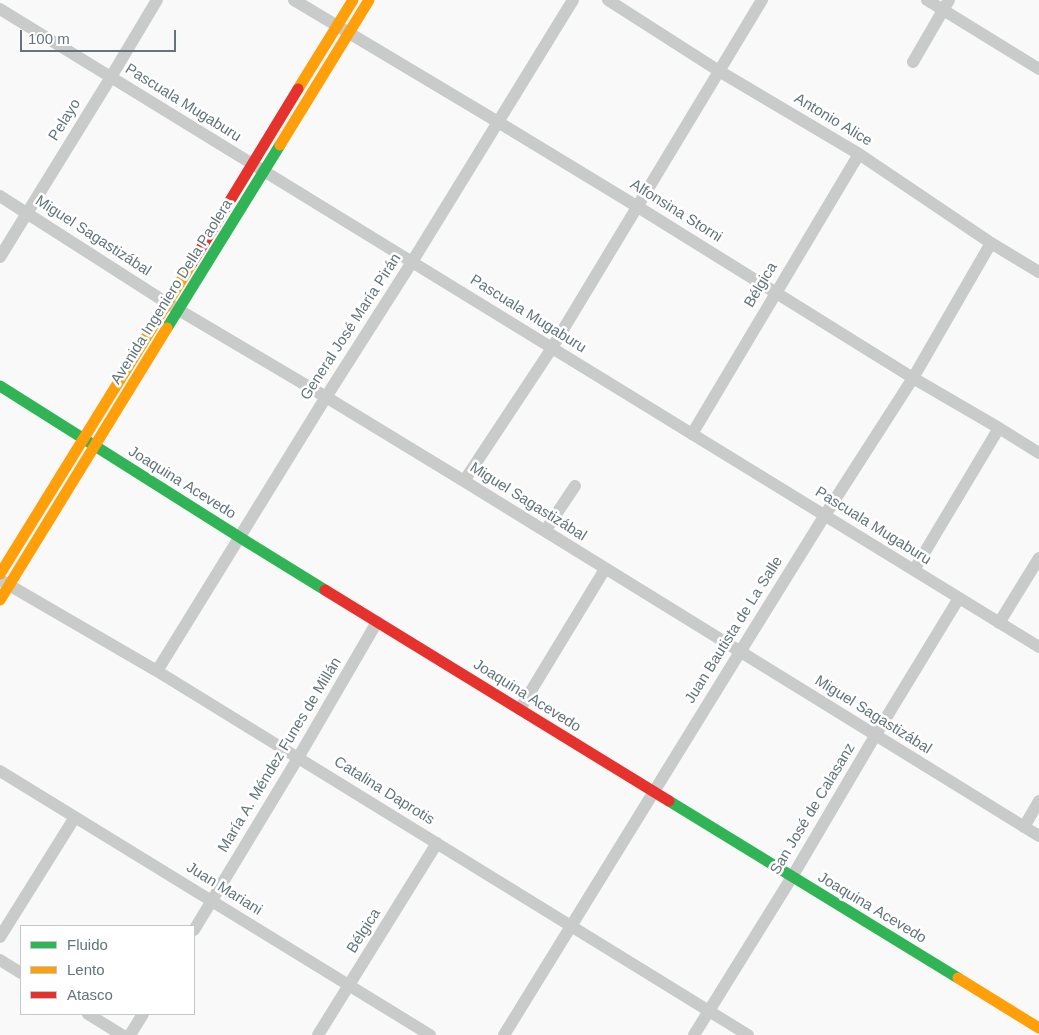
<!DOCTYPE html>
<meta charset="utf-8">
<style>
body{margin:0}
#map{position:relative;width:1039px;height:1035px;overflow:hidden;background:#f9f9f9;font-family:Helvetica,sans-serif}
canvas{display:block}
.legend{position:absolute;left:20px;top:925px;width:175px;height:90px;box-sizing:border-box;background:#fff;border:1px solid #c1c7ca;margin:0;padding:6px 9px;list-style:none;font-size:15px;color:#63747a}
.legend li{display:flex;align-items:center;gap:10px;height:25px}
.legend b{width:25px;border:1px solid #c1c7ca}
.scale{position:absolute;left:20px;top:30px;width:156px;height:22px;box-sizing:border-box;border:2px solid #63747a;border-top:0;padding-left:6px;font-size:15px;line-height:18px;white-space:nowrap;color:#63747a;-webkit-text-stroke:4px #fff;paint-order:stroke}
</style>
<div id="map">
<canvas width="1039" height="1035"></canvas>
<ul class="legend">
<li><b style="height:6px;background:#30b455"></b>Fluido</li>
<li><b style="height:6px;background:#ff9f0a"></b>Lento</li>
<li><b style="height:6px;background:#e5322d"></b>Atasco</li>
</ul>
<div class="scale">100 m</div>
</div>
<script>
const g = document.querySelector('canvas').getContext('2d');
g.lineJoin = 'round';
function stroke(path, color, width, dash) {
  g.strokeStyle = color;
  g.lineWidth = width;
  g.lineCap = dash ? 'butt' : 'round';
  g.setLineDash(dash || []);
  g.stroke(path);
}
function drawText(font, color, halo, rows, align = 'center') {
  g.font = font + ' Helvetica,sans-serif';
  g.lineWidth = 5;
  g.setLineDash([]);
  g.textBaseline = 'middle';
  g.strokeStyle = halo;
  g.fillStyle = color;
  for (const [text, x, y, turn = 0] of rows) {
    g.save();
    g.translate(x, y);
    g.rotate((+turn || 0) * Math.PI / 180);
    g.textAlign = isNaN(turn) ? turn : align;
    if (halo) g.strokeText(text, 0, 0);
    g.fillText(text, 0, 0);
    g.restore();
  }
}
stroke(new Path2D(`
 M294 0 498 122 638 207 913 378 999 428 1039 453
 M608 0 719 71 859 154 991 243 1039 272
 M927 0 1039 69
 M0 9 1039 647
 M913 62 949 0
 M0 196 167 303 326 397 464 481 1039 836
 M0 257 111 77 157 0
 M692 434 859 154
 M464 481 552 348 762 0
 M545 531 575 486
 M914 570 999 428
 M2 581 157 671 748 1035
 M999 623 1039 558
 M157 671 326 397 412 262 573 0
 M520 709 605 569
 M0 771 430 1035
 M1024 827 1039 801
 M194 930 298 758 377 622
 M0 937 75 817
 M0 960 21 973
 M88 1014 122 1035
 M130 1035 143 1014
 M318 1035 437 843
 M504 1035 740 652 825 515 913 378 991 243
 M694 1035 792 877 875 736 959 598`), '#c9caca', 12);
stroke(new Path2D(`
 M167 328 280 145
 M0 386 244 540 325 590
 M669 801 958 978`), '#30b455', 11);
stroke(new Path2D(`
 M298 89 353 0
 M280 145 369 0
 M0 574 192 263
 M0 600 167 328
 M958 978 1039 1028`), '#ff9f0a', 11);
stroke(new Path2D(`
 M192 263 298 89
 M325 590 669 801`), '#e5322d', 11);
drawText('15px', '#63747a', '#fff', [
 ["Pascuala Mugaburu",183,103,32],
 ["Pelayo",65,120,-58],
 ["Antonio Alice",833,120,31],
 ["Alfonsina Storni",676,211,32],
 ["Miguel Sagastizábal",93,236,33],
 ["Bélgica",761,285,-59],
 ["Avenida Ingeniero Della Paolera",172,292,-58],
 ["Pascuala Mugaburu",528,314,32],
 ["General José María Pirán",351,327,-57],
 ["Joaquina Acevedo",182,483,32],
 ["Miguel Sagastizábal",528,502,32],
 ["Pascuala Mugaburu",873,526,32],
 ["Juan Bautista de La Salle",734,630,-58],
 ["Joaquina Acevedo",527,696,32],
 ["Miguel Sagastizábal",873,715,32],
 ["María A. Méndez Funes de Millán",280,755,-59],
 ["Catalina Daprotis",384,791,32],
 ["San José de Calasanz",813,809,-59],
 ["Juan Mariani",224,889,32],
 ["Joaquina Acevedo",872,908,31],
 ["Bélgica",364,931,-58]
]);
</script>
